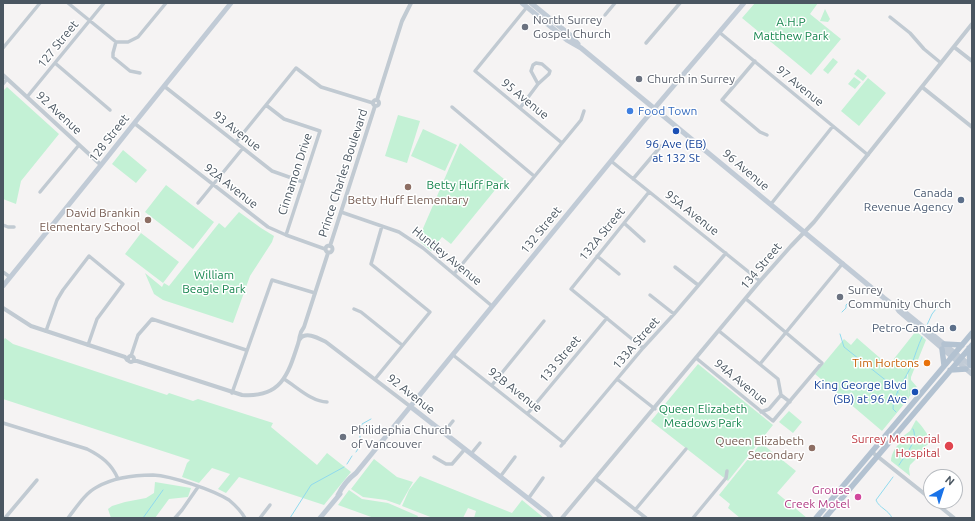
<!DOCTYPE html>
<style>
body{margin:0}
#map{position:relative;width:975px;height:521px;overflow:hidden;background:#f5f3f3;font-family:Ubuntu,sans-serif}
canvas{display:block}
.frame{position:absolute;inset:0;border:4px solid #4a5661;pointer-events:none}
.north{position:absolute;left:923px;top:469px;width:40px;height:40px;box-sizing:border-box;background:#fff;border:1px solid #b7bbc0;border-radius:50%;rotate:39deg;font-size:11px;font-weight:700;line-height:16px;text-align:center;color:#4a5661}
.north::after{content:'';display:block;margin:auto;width:14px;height:18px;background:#1a73e8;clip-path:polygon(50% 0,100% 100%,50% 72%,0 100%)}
</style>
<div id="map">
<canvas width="975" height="521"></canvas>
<div class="frame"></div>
<div class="north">N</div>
</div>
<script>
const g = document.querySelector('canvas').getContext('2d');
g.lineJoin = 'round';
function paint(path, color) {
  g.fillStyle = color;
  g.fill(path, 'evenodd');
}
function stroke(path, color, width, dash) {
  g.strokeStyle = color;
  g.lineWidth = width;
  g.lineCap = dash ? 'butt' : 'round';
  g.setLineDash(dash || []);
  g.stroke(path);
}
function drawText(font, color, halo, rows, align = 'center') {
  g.font = font + ' Ubuntu,sans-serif';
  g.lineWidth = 3;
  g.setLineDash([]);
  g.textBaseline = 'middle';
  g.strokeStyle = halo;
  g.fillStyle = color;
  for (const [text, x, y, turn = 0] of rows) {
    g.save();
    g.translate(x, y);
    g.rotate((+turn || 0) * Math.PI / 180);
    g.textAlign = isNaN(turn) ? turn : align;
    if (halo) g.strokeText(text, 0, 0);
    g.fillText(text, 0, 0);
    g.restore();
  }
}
paint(new Path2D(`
 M755 3H818L810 14 841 39 811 75 742 18Z
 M825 9 830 19 828 22 820 21Z
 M833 58 838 62 828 74 823 70Z
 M858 69 867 76 863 81 854 74Z
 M854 77 861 82 855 89 848 84Z
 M868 78 886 93 859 126 841 111Z
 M7 87 59 134 21 181 16 204 3 199V91Z
 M398 115 420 121 407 163 385 156Z
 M423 129 457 145 445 171 411 156Z
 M460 143 504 179 451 244 442 237 431 251 418 240Z
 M123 150 147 170 136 183 112 164Z
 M166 185 214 222 193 249 145 212Z
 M239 212 261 228 274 236 272 242 250 276 233 323 163 300 154 294 145 273 162 287 164 283 169 286 219 223 225 228Z
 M141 233 179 262 163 283 125 254Z
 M916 331 926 340 911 377V380L917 387 909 397 908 374 907 373 909 398 882 431 815 374 844 339 851 345 857 338 888 365 892 361 905 372 893 360Z
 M5 338 13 344 167 395 169 393 193 401 198 399 273 423 271 427 317 465 327 453 351 472 324 505 239 477 226 493 218 489 230 474 212 468 199 483 182 477 187 463 190 460 3 399V341Z
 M698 364 773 425 728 481 651 421Z
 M789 411 802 422 793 433 779 422Z
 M916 420C921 424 930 437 931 442L923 448 919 456 910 465 909 469 910 476 891 461C891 453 897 444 904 440L902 437 910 431Z
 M761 443 796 471 777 493 807 518H740L728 508 730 504 719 495Z
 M374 459 397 477 413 482 400 505 386 500 363 497 351 489Z
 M420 476 512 513 522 500 544 518H474L476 511 468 508 463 518H433L402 506 409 490Z
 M155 482 191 488 188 497 169 499 155 518H111L108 509 112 506 125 502 146 498 154 493Z
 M349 490 362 499 388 503 418 516 417 518H374L338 505Z`), '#c3f1d5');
stroke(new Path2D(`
 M842 312 846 308V305L848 303
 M927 325 932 314 940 304
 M840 334 844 347 893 386 897 390 898 393
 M896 412 893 409C892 396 907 377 912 364 915 355 918 346 922 337
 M360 431 362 424 371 419
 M356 452 360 446V436
 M347 464 352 456
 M899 465C905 455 919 440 913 429
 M143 518 163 490
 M290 518 311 485 344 467
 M892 518C889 510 879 508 876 500L893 477`), '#90daee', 1);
stroke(new Path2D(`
 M68 3 116 42
 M527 7 475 71 562 143
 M605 15 615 3
 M890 17 910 33 924 49 941 63
 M719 32 868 155
 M116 42H128L138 37 166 3
 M116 42 113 53V57L130 71 140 73
 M646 43 680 3
 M3 48 40 3
 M755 61 722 100 760 132 767 135
 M55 63 110 110
 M3 84 7 79
 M164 86 272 171 303 182
 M27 97 104 3
 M266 105 284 119 320 131 286 235
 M452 107 534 176
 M520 108 538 84 549 74 550 71 542 64 536 63 533 65 531 71 538 84
 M134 123 268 227 286 235 325 249
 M236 142 296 68 321 87 373 103
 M611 161 760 281
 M633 179 661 146
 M40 192 79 145
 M198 203 243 148
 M771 204 833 126
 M341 212 399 232 423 248 492 306
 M624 223 644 241
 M3 225 8 227H14
 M597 256 619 274
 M675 267 698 285
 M3 272 10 277
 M454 274 581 120 584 111
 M650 295 674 314
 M354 309 361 312 402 345
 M46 331 57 300 63 290 89 256 123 284 97 319 88 345
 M719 331 778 379 781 395 769 409 761 412
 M643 348 571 289 649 192
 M453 355 564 443
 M131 356 138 335 152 319 246 350
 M696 358 773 421 822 363 746 299
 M760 364 843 263
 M284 379C297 387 312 402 327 402
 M375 379 430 312 371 264 382 226
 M617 379 655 409
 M492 385 544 321
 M232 393 272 280 315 293
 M781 395 790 402
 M528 413 607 318
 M3 423 87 449C101 456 112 464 118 479
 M444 432 453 421
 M561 446 643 348 674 314 726 253
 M471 454 480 443
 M434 457 446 464H452L465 449
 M500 477 515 457
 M596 479 646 518
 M528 499 543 478
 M635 510 686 449
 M5 518 37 480
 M68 518C76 508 85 493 97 487 113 478 135 475 153 475 172 476 213 490 229 500 235 505 241 511 245 518
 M175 518 182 510 198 487
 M260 518 270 505
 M693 518 726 478 727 471`), '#c1cad2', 3.5);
stroke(new Path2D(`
 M954 47 972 61
 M3 75 101 165
 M922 87 972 127
 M373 103a3 3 0 1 1 6 0a3 3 0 1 1-6 0Z
 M377 100 402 21 411 3
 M325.5 249a3.5 3.5 0 1 1 7 0a3.5 3.5 0 1 1-7 0Z
 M330 246 375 106
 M3 308 31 326 125 357 127 360
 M300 339C306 331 318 338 326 342L411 407
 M128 359a3 3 0 1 1 6 0a3 3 0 1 1-6 0Z
 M133 361H137L242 395C281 398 288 375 298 344 301 335 298 335 304 327L328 253
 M872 452 931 499
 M933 501 954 518
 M562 518 760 281 791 246 814 222 972 24`), '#c1cad2', 4);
stroke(new Path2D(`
 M522 3 567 40 581 48 884 298 897 308 901 309 971 366
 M531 3 570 35 578 44
 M3 286 101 165 132 126 231 3
 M897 308 899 311 972 374
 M411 407 548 514 551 518
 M338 495C342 487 348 479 356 473L642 123 744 3
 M320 518 340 494`), '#c1cbd6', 5);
stroke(new Path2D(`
 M944 344 962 345
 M969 348 970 365
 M942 349 944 365
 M950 370 966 369
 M816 518 972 333
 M825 518 972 345`), '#b3c2d1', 5.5);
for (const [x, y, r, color] of [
 [525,27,4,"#6b7280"],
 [639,79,4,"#6b7280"],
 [630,111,4,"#3f7fe0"],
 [676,131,4,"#1a4fb4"],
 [408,187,4,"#8d6e63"],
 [961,200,4,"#5c6f8a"],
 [148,220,4,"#8d6e63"],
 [840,297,4,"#6b7280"],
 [953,328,4,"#5c6f8a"],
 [927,363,4,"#e8710a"],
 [915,392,4,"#1a4fb4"],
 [343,437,4,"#6b7280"],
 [949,446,5,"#e0444e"],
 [812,448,4,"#8d6e63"],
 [858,497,4,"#d1479c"]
]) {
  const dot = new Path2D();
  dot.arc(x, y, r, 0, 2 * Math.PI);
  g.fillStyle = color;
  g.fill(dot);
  stroke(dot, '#fff', 1.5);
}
drawText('12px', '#5b616d', '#fff', [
 ["North Surrey",533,20],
 ["Gospel Church",533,34],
 ["Church in Surrey",647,79],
 ["Surrey",848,290],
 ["Community Church",848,304],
 ["Philidephia Church",351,430],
 ["of Vancouver",351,444]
], 'left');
drawText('12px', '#17864f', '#fff', [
 ["A.H.P",791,22],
 ["Matthew Park",791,36],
 ["Betty Huff Park",468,185],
 ["William",214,275],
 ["Beagle Park",214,289],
 ["Queen Elizabeth",703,409],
 ["Meadows Park",703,423]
]);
drawText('12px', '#4a5661', '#fff', [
 ["127 Street",58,44,-51],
 ["97 Avenue",800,86,39],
 ["95 Avenue",525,99,39],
 ["92 Avenue",59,113,43],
 ["93 Avenue",237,131,38],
 ["128 Street",109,138,-52],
 ["96 Avenue",746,170,40],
 ["Prince Charles Boulevard",343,173,-72],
 ["Cinnamon Drive",295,174,-72],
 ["92A Avenue",231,186,38],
 ["95A Avenue",692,213,38],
 ["132 Street",541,230,-51],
 ["132A Street",602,234,-51],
 ["Huntley Avenue",447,256,39],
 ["134 Street",761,266,-50],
 ["133A Street",636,343,-49],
 ["133 Street",560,359,-50],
 ["94A Avenue",741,382,39],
 ["92B Avenue",515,390,38],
 ["92 Avenue",411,394,38]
]);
drawText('12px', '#366cbe', '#fff', [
 ["Food Town",638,111]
], 'left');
drawText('12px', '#164399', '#fff', [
 ["96 Ave (EB)",676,144],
 ["at 132 St",676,158],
 ["King George Blvd",907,385,"right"],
 ["(SB) at 96 Ave",907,399,"right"]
]);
drawText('12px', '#4e5e75', '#fff', [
 ["Canada",953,193],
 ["Revenue Agency",953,207],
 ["Petro-Canada",945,328]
], 'right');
drawText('12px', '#785e54', '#fff', [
 ["Betty Huff Elementary",408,200,"center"],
 ["David Brankin",140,213],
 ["Elementary School",140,227],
 ["Queen Elizabeth",804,441],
 ["Secondary",804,455]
], 'right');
drawText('12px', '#c56008', '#fff', [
 ["Tim Hortons",919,363]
], 'right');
drawText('12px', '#be3a42', '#fff', [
 ["Surrey Memorial",940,439],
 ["Hospital",940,453]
], 'right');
drawText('12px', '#b23c85', '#fff', [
 ["Grouse",850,490],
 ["Creek Motel",850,504]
], 'right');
</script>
